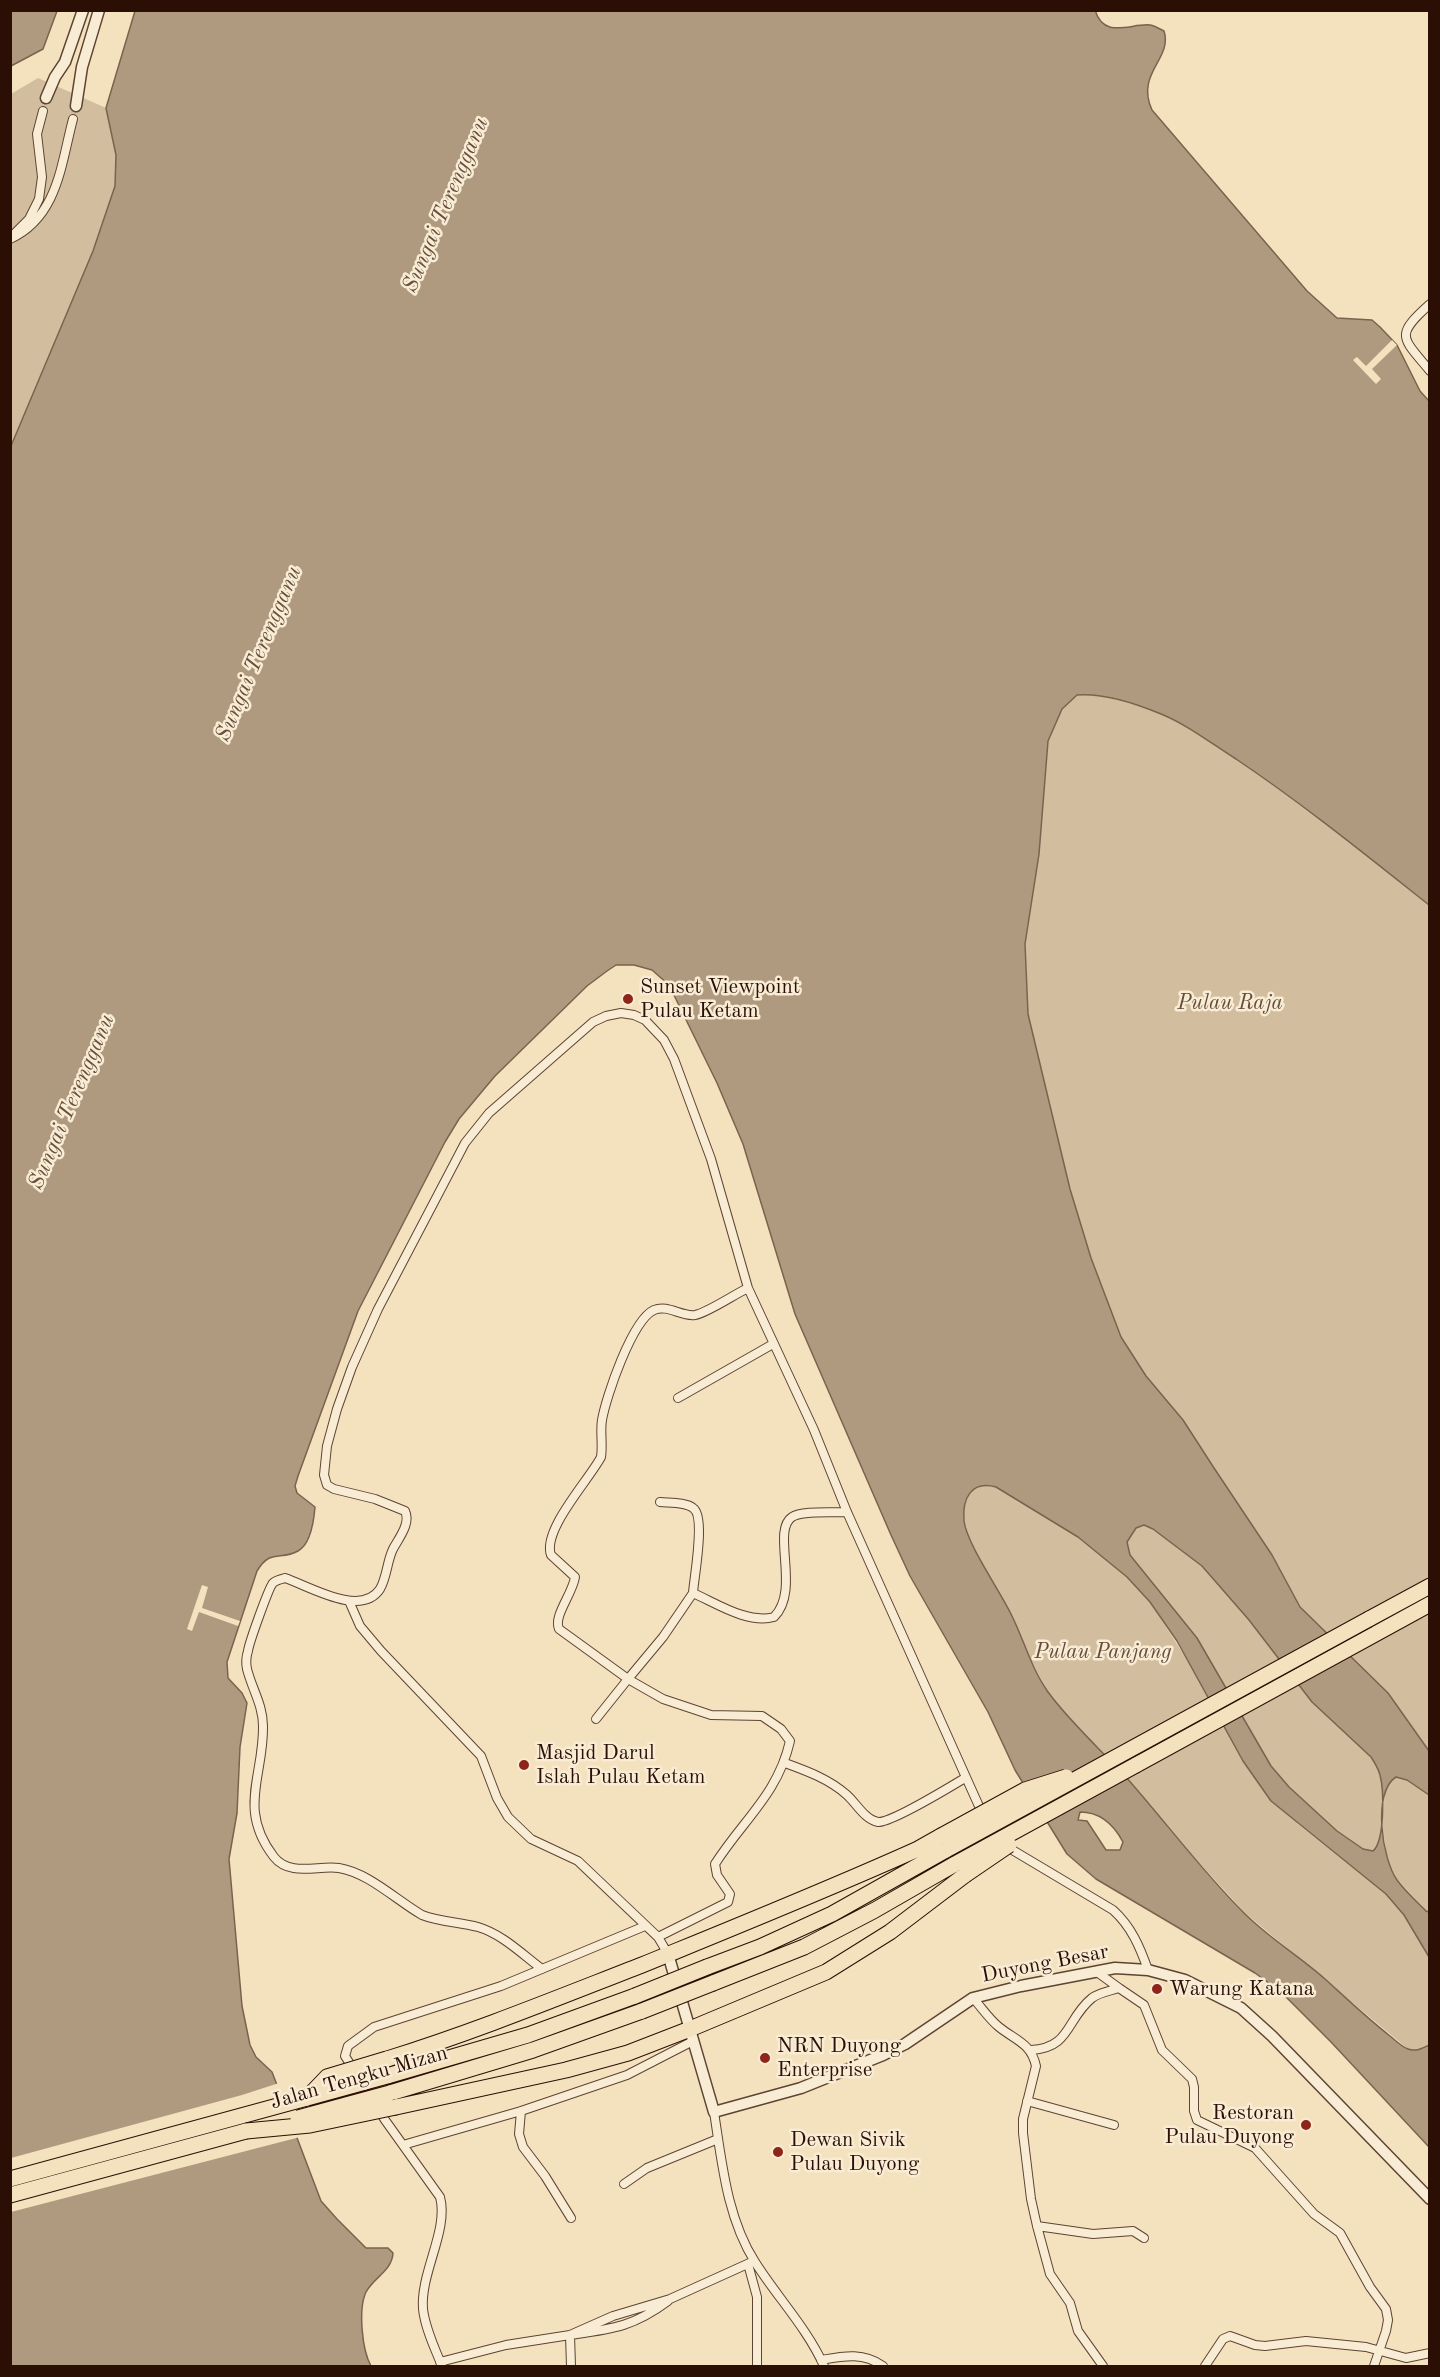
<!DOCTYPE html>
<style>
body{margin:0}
#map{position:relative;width:1440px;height:2377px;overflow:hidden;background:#f4e1be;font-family:"Old Standard TT",serif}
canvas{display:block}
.frame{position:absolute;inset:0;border:12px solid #2b0f05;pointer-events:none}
</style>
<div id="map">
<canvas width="1440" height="2377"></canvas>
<div class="frame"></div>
</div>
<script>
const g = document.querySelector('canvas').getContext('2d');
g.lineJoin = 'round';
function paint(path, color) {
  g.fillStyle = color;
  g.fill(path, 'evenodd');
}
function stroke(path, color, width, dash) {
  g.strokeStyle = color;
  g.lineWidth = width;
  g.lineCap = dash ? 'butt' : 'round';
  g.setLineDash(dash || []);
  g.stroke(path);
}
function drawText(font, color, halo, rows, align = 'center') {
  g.font = font + ' "Old Standard TT",serif';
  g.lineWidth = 5;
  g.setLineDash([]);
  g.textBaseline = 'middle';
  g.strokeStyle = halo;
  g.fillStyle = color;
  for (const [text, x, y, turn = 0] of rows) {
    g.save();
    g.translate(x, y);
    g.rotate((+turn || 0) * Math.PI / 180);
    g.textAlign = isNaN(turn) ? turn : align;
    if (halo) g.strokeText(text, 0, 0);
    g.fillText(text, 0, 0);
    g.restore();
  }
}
paint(new Path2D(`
 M38 78 106 108 116 155 115 186 93 251 11 446V94Z
 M923 634C980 654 1037 675 1095 694 1117 701 1143 705 1164 715 1259 764 1346 839 1429 905V1751L1388 1693 1312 1702C1331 1719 1376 1752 1381 1776 1383 1790 1382 1805 1382 1818L1386 1787 1396 1777 1407 1780 1429 1795V1912L1426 1911 1397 1879 1388 1863 1382 1823C1381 1833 1382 1845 1374 1851L1363 1849 1337 1831 1289 1787 1271 1766 1197 1638 1130 1555 783 977Z
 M987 1485 996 1487 1078 1537 1127 1577 1150 1602 1191 1666 1298 1824 1386 1894 1404 1915 1429 1957V2045L1419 2050 1408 2049 1245 1913 1185 1847 1150 1804 1061 1709 1046 1689 965 1529C963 1509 962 1489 987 1485Z`), '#d2bd9f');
const water = new Path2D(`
 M11 10 57 11 43 49 11 66Z
 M1095 10C1104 40 1131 23 1150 25 1155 26 1160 29 1164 31 1173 59 1135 73 1152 110L1307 291 1337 318 1372 320 1380 327 1397 345 1420 391 1429 401V905C1366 855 1303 804 1236 759 1212 744 1188 725 1161 714 1137 704 1103 693 1077 695L1062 709 1048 741 1039 854 1025 944 1028 1014 1070 1189 1091 1258 1121 1337 1146 1376 1183 1420 1214 1468 1272 1555 1300 1607 1388 1693 1429 1751V1795L1407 1780 1396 1777C1372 1792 1382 1859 1397 1880 1405 1891 1416 1901 1426 1911L1429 1912V1957L1404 1915 1386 1894 1271 1801 1243 1761 1177 1641 1150 1602 1127 1577 1078 1537 996 1487C971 1480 962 1499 964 1521 967 1544 1000 1591 1011 1614 1024 1640 1031 1668 1048 1692 1070 1722 1099 1748 1125 1776 1165 1821 1201 1870 1244 1913 1269 1938 1299 1956 1325 1979 1346 1998 1367 2018 1390 2036 1395 2040 1402 2047 1408 2049 1416 2052 1423 2048 1429 2045V2147L1331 2042 1280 1991 1255 1973 1096 1879 1067 1854 1015 1770 988 1712 910 1576 891 1535 795 1314 743 1144 717 1083 669 985 652 970 634 965H616L607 971 587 986 495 1076 459 1119 445 1142 358 1311 298 1476 295 1486 297 1493 315 1507C314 1519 311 1544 298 1551 280 1561 271 1548 257 1571L227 1662 228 1678 242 1693 247 1703 240 1747 237 1813 229 1859 242 2006 250 2045 256 2057 272 2072 321 2201 337 2219 366 2248H388L393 2253C392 2271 374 2277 366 2292 358 2309 362 2350 371 2366H11V446L93 251 115 186 116 155 106 108 135 11ZM1144 1525 1153 1529 1202 1566 1249 1620 1312 1702 1371 1757C1375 1763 1378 1768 1380 1775 1384 1790 1385 1841 1373 1851L1363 1849 1337 1831 1289 1787 1271 1766 1197 1638 1130 1555 1127 1542 1136 1528ZM1080 1812C1100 1812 1114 1825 1123 1842L1120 1850H1106L1087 1821 1078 1820Z`);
paint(water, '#b09a7f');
stroke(water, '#7b624e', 1.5);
paint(new Path2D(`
 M1392 340 1397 345 1372 369 1381 379 1376 384 1353 360 1357 357 1366 366Z
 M202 1585 208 1587 202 1608 240 1621 238 1626 199 1612 192 1631 187 1629Z
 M279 2083 300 2137 11 2212V2158L242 2095Z`), '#f4e1be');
const minor = new Path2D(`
 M13 235 29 219 39 199 42 177 37 134 43 111
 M10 239C58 217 61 164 73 119
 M1430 304C1394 336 1402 337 1430 371
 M678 1398 773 1344
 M660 1502C669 1503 686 1502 693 1508 706 1516 694 1577 693 1593 716 1603 747 1624 774 1617 801 1590 771 1531 792 1517 802 1510 834 1513 847 1512
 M349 1601 360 1626 381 1651 481 1756 497 1798 508 1817 531 1839 578 1861 658 1937 668 1954
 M596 1719 628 1679 559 1629C553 1616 573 1593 575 1577L551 1555C542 1530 589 1480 601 1457 603 1444 600 1432 602 1420 606 1397 632 1320 654 1310 668 1304 681 1317 695 1315 707 1313 735 1294 748 1288
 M785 1763C807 1771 829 1779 847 1795 856 1803 865 1820 878 1822 891 1823 950 1787 965 1778
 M658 1937 728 1902 730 1894 717 1875 715 1864C743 1820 778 1794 790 1741L781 1729 762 1716 711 1715 663 1699 628 1679 663 1637 693 1593
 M542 1969C522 1954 502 1934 478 1927 460 1922 440 1922 422 1915 396 1900 369 1873 339 1868 318 1865 290 1877 274 1857 237 1809 264 1776 263 1726 263 1705 252 1689 247 1669 246 1664 246 1657 248 1651 249 1643 269 1587 273 1583 276 1580 281 1579 285 1578 309 1586 361 1618 380 1589 387 1577 387 1561 393 1549 399 1538 411 1523 405 1511L375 1499 334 1489 327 1485 324 1475 327 1446 337 1409 352 1367 378 1309 465 1143 489 1113 593 1022 606 1016 621 1013 634 1015 645 1020 664 1040 674 1059 711 1159 748 1288 814 1430 847 1512 978 1804 992 1829 1009 1848 1113 1910C1131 1926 1140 1947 1148 1970
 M1119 1988 1144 2005 1162 2050 1192 2079 1194 2087V2111L1197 2120 1255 2148 1314 2214 1340 2233 1370 2287 1386 2309 1388 2320 1386 2331 1374 2366
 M973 1998C982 2008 989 2019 999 2027 1015 2040 1031 2043 1036 2066L1023 2119V2133L1031 2199 1037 2226 1050 2274 1070 2303 1078 2331 1103 2366
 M1031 2050C1071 2048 1066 2019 1092 1998 1100 1992 1110 1991 1119 1988L1097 1972
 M1027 2101 1114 2125
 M521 2111 519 2134 523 2147 545 2176 571 2218
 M714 2112C722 2163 727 2218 755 2262 777 2297 807 2328 824 2366
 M403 2145 521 2111 627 2075 693 2041
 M624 2184 647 2168 718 2139
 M1037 2226 1093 2234 1133 2231 1144 2238
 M748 2264 757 2297V2366
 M821 2360C844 2356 863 2352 883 2366
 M440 2362 506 2345 570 2335 613 2316 670 2299 754 2261
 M442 2366C435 2349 425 2328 423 2309 420 2273 449 2230 440 2197L385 2120 345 2056 348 2046 374 2027 501 1986 645 1926
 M571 2366 570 2335C612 2329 633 2327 668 2301
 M1205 2366 1223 2339 1230 2336 1255 2345 1265 2346 1306 2341 1366 2347 1406 2358 1430 2353`);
const tertiary = new Path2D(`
 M46 98 55 77 65 62 83 10
 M76 106 82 67 99 10
 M668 1954 714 2112 801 2088 883 2055 905 2044 973 1998 1021 1986 1115 1968 1148 1970 1185 1980 1241 2008 1272 2036 1430 2199`);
const trunk = new Path2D(`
 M1369 1619 1430 1586
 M1136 1765 1430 1604
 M707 1967 760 1947 832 1914 946 1850
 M713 1983 804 1947 875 1910 955 1864
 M387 2059C474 2032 557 1998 642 1965 735 1927 827 1890 918 1849L941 1836
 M387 2076 528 2035 635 1996
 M390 2093 533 2050 642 2011
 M396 2107 566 2070 628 2053 690 2029 826 1972 890 1932 965 1875
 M10 2179 307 2098
 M10 2195 246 2131`);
stroke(minor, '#5d4433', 10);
stroke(tertiary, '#5d4433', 13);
stroke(trunk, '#2b0f05', 17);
stroke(minor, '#f8ecd5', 8);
stroke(tertiary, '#f8ecd5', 10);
stroke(trunk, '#f4e1be', 15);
const trunkBridge = new Path2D(`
 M941 1836 1025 1790 1066 1777
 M946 1850 1369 1619
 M955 1864 1136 1765
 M965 1875 1009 1845
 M635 1996 707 1967
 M642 2011 713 1983
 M307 2098 327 2077 387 2059
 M307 2098 387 2076
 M298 2118 390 2093
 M246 2131 310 2125 396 2107`);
stroke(trunkBridge, '#2b0f05', 17, []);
stroke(trunkBridge, '#f4e1be', 15);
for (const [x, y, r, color] of [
 [628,999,6,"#8f2418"],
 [524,1765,6,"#8f2418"],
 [1157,1989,6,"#8f2418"],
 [765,2058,6,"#8f2418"],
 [1306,2125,6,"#8f2418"],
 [778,2152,6,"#8f2418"]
]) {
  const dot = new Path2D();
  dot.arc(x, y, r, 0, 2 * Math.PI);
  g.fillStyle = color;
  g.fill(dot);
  stroke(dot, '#f8ecd5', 2);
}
drawText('21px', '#2b0f05', '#f8ecd5', [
 ["Sunset Viewpoint",640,987],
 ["Pulau Ketam",640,1011],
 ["Masjid Darul",536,1753],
 ["Islah Pulau Ketam",536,1777],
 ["Warung Katana",1169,1989],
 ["NRN Duyong",777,2046],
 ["Enterprise",777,2070],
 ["Restoran",1294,2113,"right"],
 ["Pulau Duyong",1294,2137,"right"],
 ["Dewan Sivik",790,2140],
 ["Pulau Duyong",790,2164]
], 'left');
drawText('italic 21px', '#654c3b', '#f8ecd5', [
 ["Pulau Raja",1230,1003],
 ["Pulau Panjang",1103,1652]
]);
drawText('21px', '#2b0f05', '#f8ecd5', [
 ["Duyong Besar",1045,1964,-11],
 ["Jalan Tengku Mizan",359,2078,-16]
]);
drawText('italic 22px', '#674e3c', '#f8ecd5', [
 ["Sungai Terengganu",446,205,-67],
 ["Sungai Terengganu",259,654,-67],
 ["Sungai Terengganu",72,1102,-67]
]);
</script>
